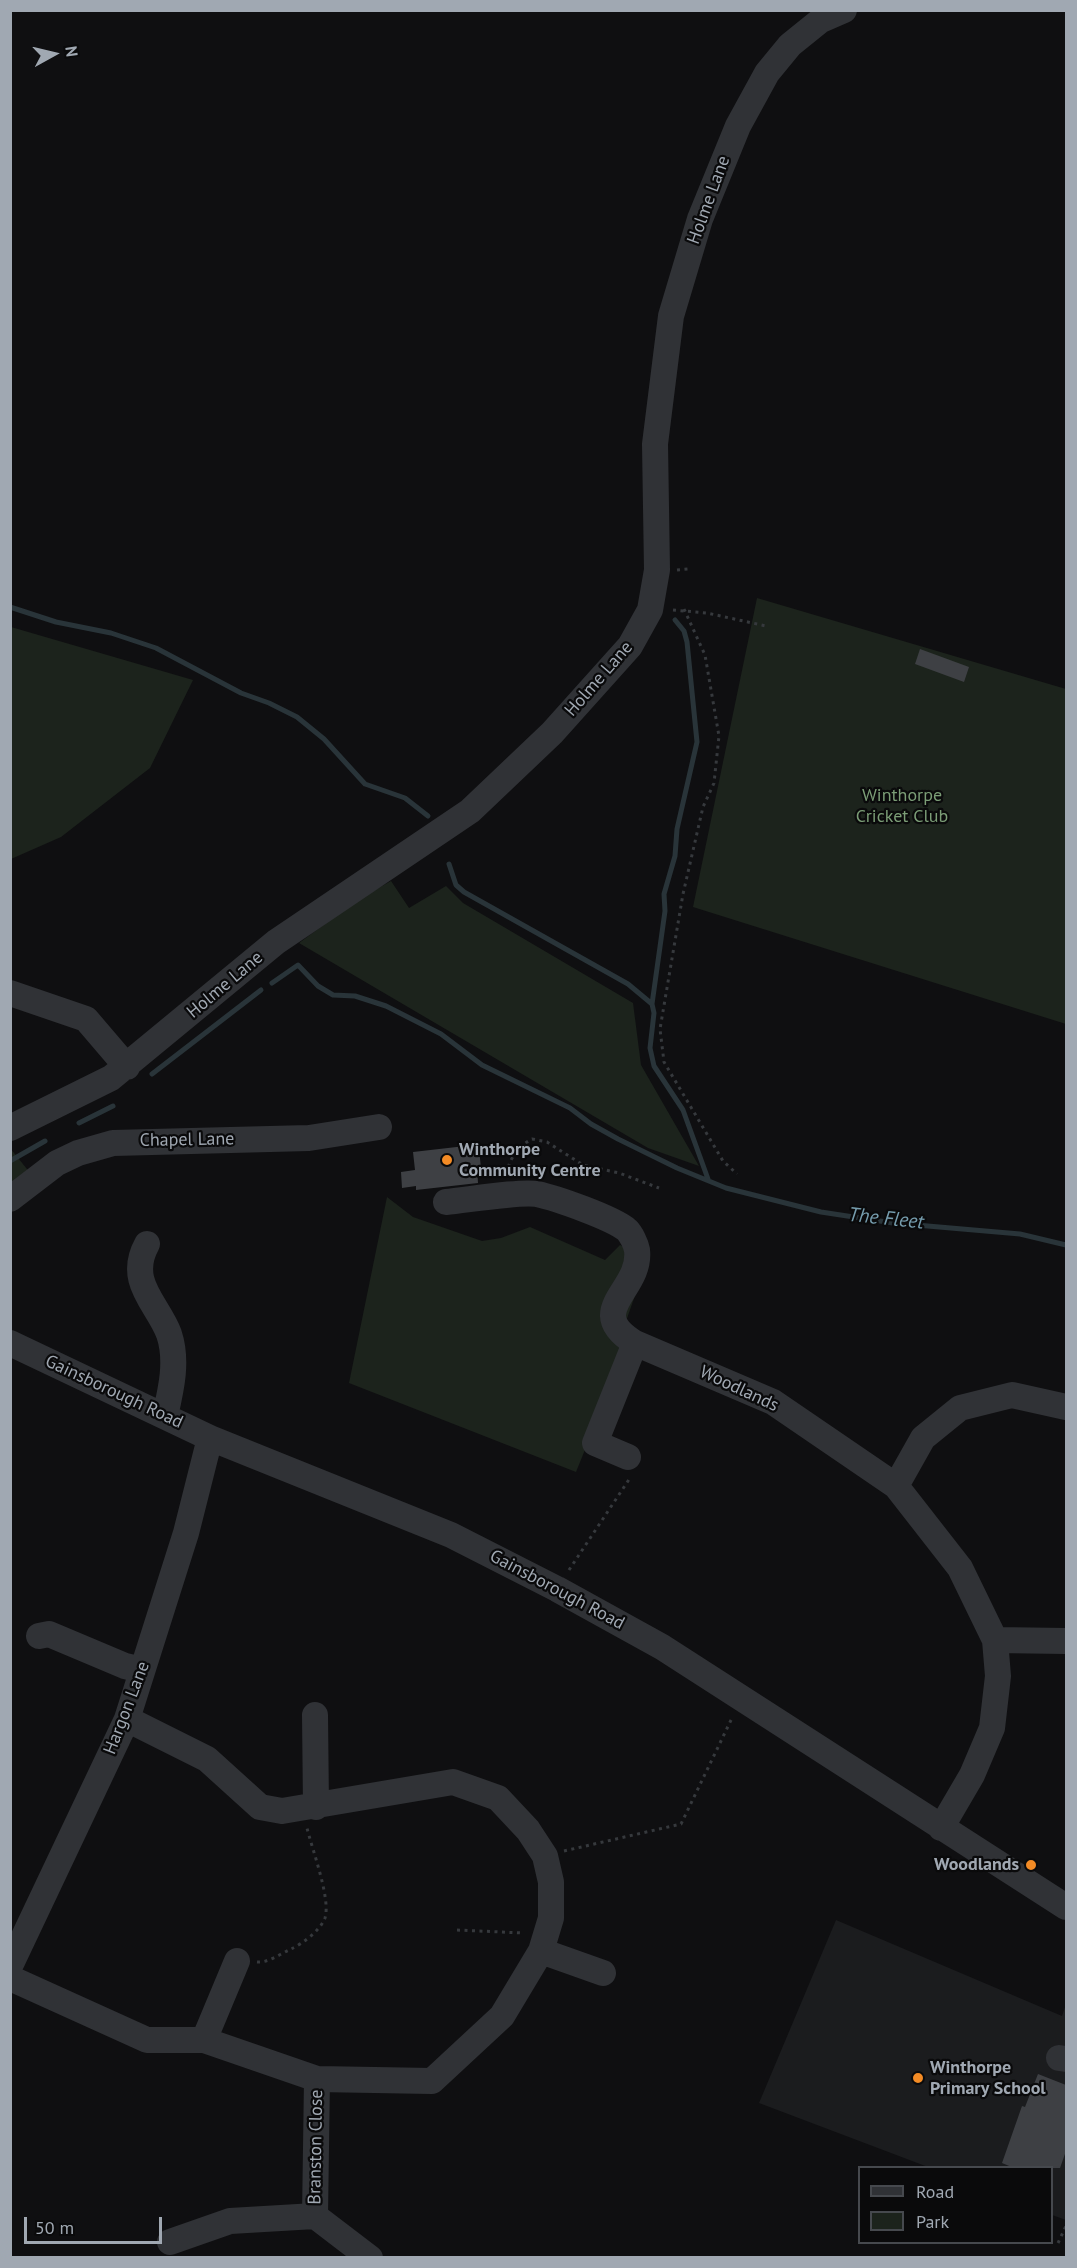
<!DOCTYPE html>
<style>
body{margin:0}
#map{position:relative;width:1077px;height:2268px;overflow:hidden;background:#0f0f11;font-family:"PT Sans",sans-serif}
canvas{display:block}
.frame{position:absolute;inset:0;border:12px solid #a0a8b2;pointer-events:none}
.legend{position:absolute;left:858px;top:2166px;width:195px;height:78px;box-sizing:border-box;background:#0a0a0b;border:2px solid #46494e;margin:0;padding:8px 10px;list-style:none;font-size:18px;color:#a0a8b2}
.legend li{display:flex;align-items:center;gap:12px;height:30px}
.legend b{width:30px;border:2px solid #46494e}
.north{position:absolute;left:24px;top:24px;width:60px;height:60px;-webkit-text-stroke:4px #0a0a0b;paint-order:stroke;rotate:82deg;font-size:16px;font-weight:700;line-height:24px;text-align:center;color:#a0a8b2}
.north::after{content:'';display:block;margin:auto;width:21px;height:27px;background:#a0a8b2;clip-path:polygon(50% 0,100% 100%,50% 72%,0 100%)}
.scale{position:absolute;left:24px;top:2217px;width:138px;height:27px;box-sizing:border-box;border:3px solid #a0a8b2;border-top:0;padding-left:8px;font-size:18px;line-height:21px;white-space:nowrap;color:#a0a8b2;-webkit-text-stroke:4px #0a0a0b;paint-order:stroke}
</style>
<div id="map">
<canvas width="1077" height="2268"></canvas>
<div class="frame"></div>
<ul class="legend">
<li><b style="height:8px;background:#303236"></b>Road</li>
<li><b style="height:16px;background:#1c231c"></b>Park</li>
</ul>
<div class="north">N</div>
<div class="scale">50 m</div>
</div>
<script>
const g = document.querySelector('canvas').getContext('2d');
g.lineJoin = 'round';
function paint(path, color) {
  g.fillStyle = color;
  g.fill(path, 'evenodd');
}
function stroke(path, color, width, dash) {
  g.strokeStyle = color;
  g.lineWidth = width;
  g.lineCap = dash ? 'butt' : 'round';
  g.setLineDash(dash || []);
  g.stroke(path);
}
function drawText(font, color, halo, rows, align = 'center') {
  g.font = font + ' "PT Sans",sans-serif';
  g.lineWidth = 4.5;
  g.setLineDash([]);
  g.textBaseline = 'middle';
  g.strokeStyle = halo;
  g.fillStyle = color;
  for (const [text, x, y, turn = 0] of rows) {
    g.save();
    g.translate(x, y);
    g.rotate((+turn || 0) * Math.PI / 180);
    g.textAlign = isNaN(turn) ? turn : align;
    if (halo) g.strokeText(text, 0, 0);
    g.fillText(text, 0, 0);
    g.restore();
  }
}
paint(new Path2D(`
 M836 1920 1062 2016 1066 2004V2220L1052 2215V2168L928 2167 759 2103Z`), '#1b1c1e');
paint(new Path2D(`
 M757 598 1066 689V1024L693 907Z
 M11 627 193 680 150 768 61 837 11 859Z
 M391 881 409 908 446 886 463 903 633 1003 641 1065 699 1166 648 1148 299 943 359 899Z
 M10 1148 35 1179 10 1199Z
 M387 1197 413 1217 482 1241 501 1238 530 1227 605 1260 620 1245 647 1261 624 1327 633 1331 576 1472 349 1383Z`), '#1c231c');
stroke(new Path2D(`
 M10 607 56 622 111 633 156 648 241 693 269 703 297 717 324 739 365 784 405 798 428 816
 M449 864 456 885 464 892 628 984 652 1004 654 1013 650 1048 654 1066 683 1110 708 1179
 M272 983 298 965 318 986 333 995 355 996 386 1006 441 1034 482 1065 570 1108 591 1124 618 1139 677 1168 726 1188 821 1212 893 1223 1020 1234 1066 1245
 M652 1004 665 911 664 894 675 856 677 829 697 742 687 642 684 631 675 620
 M152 1074 261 990
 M79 1123 113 1106
 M10 1161 45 1141`), '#293439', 5);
paint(new Path2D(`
 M920 649 969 667 964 682 915 664Z
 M474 1145 475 1149H479L481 1168H477L478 1183 416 1190V1186L402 1188 401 1172 415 1170 413 1152Z
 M1038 2074 1066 2085V2151L1060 2168H1014L1002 2163 1022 2106 1025 2107Z`), '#3e4044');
stroke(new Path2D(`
 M677 570 688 569
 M684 609 705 655 719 736 714 783 703 807 683 894 660 1029 664 1062 723 1161 737 1174
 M673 610 707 613 766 626
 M506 1174C511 1157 516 1148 532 1139L547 1142 583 1165 619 1173 659 1188
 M569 1570 630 1478
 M564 1851 681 1824 733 1716
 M457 1930 523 1933
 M257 1962C268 1963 280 1954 291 1949 302 1944 320 1931 325 1918 331 1899 312 1849 307 1828
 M1058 2243 1066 2226`), '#36393d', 3, [3, 4.5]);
stroke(new Path2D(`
 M10 993 86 1019 127 1067
 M10 1128 111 1078 276 942 470 811 552 733 630 646 650 610 657 570 655 444 671 316 700 219 738 126 767 73 790 45 821 20 844 10
 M10 1199 57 1163 78 1153 113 1143 309 1138 379 1127
 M446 1202C467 1200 521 1191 537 1194 556 1198 613 1218 627 1230 631 1234 636 1244 637 1250 642 1291 582 1310 635 1343L773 1402 896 1486 960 1568 995 1640 998 1676 992 1728 972 1775 941 1828
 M147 1244C126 1282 158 1304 169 1334 178 1361 171 1390 165 1416
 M10 1343 210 1438 451 1535 557 1589 662 1647 1066 1907
 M628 1457 595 1443 635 1343
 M896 1486 923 1438 960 1408 1012 1395 1066 1407
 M39 1636 49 1634 125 1666 142 1670
 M995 1640 1066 1641
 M315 1715 316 1807
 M541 1951 603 1973
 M10 1966 127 1719 186 1533 210 1438
 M10 1978 147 2040H204L317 2079 432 2081 502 2016 541 1951 551 1918V1882L545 1856 528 1830 498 1798 453 1782 282 1811 260 1807 207 1759 127 1719
 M204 2040 237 1961
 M1059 2058 1066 2059
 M317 2079 315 2216 370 2258
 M170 2242 230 2221 315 2216`), '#303236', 26);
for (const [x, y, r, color] of [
 [447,1160,6,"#f38b25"],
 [1031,1865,6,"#f38b25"],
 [918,2078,6,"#f38b25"]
]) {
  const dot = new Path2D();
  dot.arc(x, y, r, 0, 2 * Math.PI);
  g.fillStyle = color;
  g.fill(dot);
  stroke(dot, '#0a0a0b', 2);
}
drawText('18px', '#a0a8b2', '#0a0a0b', [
 ["Holme Lane",709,200,-70],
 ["Holme Lane",599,679,-49],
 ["Holme Lane",225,985,-40],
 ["Chapel Lane",187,1140,-1],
 ["Woodlands",739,1389,25],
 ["Gainsborough Road",114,1392,25],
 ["Gainsborough Road",557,1590,28],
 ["Hargon Lane",127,1708,-69],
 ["Branston Close",316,2147,-89]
]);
drawText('18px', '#7b9d76', '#0a0a0b', [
 ["Winthorpe",902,796],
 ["Cricket Club",902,817]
]);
drawText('bold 18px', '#a0a8b2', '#0a0a0b', [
 ["Winthorpe",459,1150],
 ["Community Centre",459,1171],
 ["Woodlands",1019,1865,"right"],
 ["Winthorpe",930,2068],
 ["Primary School",930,2089]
], 'left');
drawText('italic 20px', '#769dae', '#0a0a0b', [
 ["The Fleet",886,1219,6]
]);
</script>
